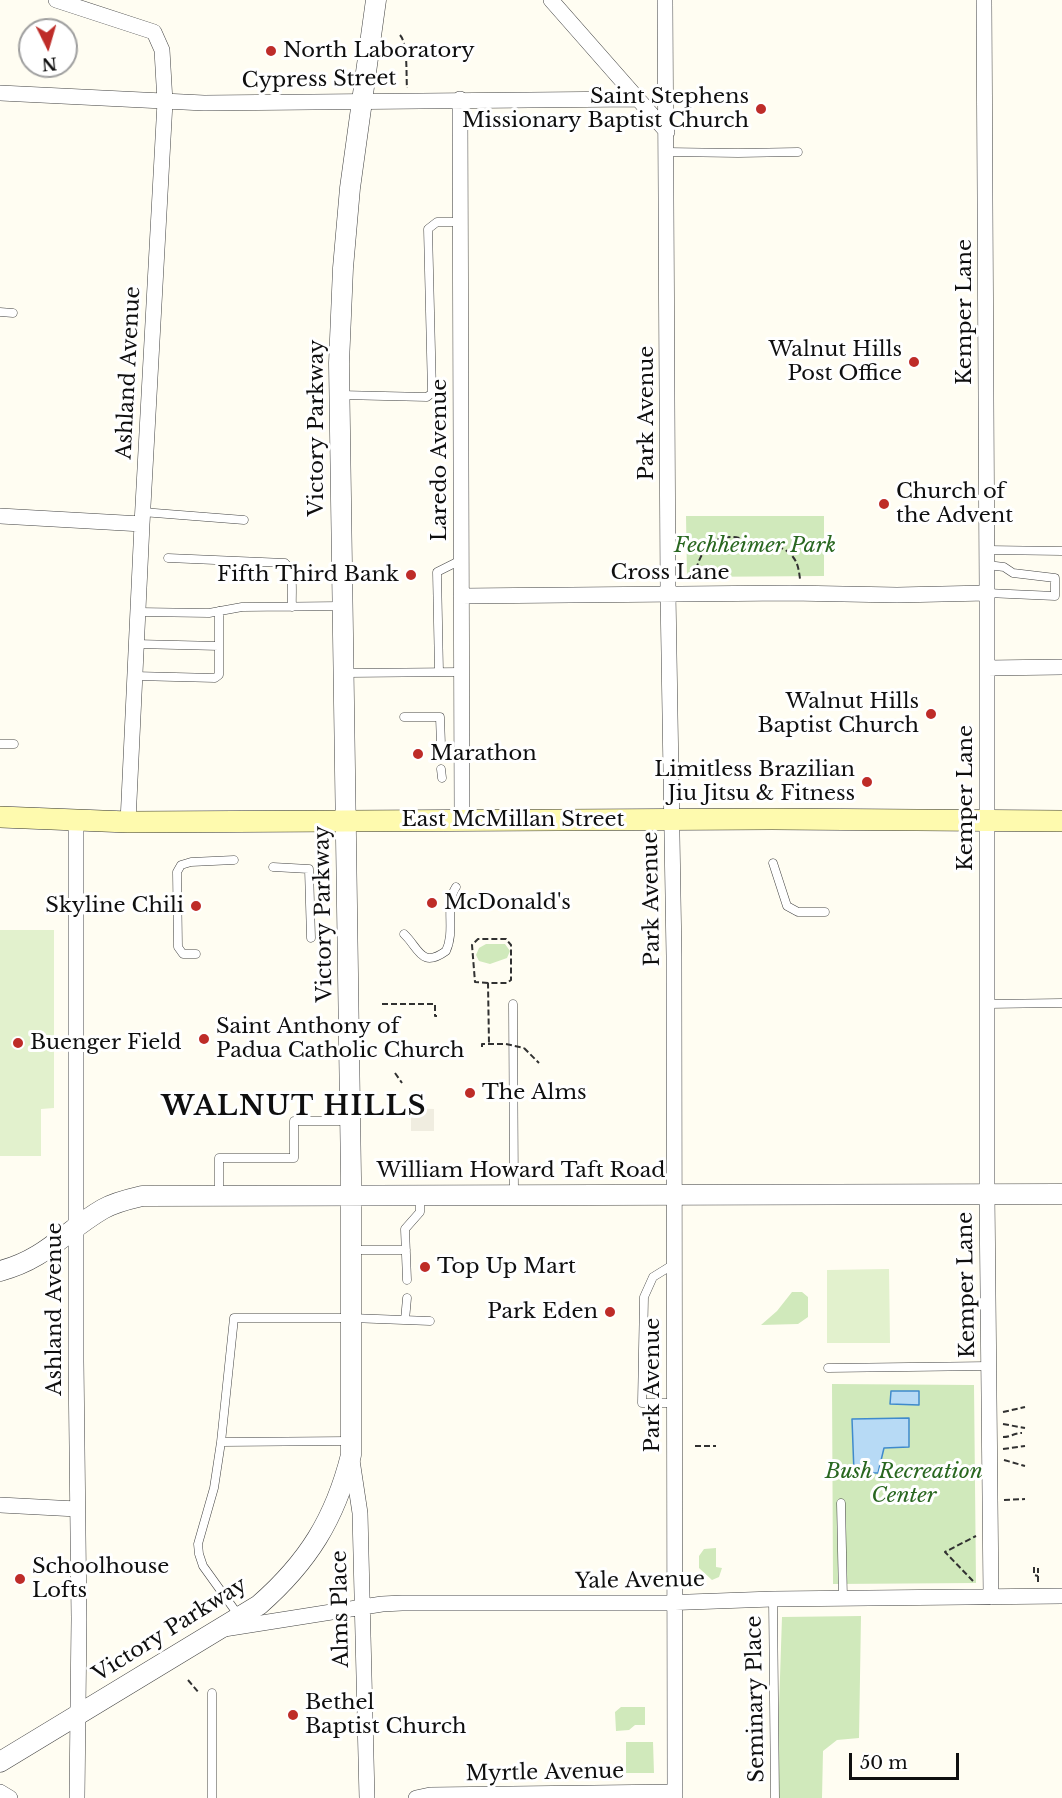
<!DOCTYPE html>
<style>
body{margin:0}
#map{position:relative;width:1062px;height:1798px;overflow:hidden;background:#fffdf2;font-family:"Libre Baskerville",serif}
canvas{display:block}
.north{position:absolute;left:18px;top:18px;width:60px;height:60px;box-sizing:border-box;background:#fff;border:2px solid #9f9f9f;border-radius:50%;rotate:175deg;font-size:16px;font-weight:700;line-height:24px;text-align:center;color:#0f0f0f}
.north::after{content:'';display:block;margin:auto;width:21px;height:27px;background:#be2c28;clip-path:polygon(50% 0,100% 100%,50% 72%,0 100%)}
.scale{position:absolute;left:849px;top:1753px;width:110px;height:27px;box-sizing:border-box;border:3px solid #0f0f0f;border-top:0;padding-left:8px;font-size:18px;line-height:21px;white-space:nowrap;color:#0f0f0f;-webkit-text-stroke:4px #fff;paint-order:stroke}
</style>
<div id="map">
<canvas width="1062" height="1798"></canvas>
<div class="north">N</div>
<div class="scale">50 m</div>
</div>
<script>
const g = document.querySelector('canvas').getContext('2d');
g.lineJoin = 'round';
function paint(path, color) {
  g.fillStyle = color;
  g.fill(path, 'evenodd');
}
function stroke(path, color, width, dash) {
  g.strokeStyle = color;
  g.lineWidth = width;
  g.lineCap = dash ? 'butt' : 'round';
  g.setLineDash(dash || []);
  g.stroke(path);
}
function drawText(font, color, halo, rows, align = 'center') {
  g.font = font + ' "Libre Baskerville",serif';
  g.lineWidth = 6;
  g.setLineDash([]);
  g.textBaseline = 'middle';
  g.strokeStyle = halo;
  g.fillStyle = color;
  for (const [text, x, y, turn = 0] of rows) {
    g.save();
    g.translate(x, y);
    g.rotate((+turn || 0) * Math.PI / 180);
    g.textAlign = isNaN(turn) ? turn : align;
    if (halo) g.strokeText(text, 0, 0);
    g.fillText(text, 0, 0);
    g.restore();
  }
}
paint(new Path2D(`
 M686 516H824V576L687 577Z
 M486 944H505L510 951 507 958 490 964 479 961 476 955 479 948Z
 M792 1292H802L808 1297V1317L798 1324 761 1325 777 1311Z
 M832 1384 974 1385 976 1583 833 1584Z
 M716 1548V1567L722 1568 719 1577 712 1580 699 1568V1556L704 1549Z
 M861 1616 859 1738 837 1740 823 1751 822 1798H776L782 1617Z
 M621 1707H645V1725H635L629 1730 616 1731 615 1712Z
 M626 1742H653L654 1773H626Z`), '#d0e9bb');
paint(new Path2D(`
 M0 930H54V1108L41 1109V1156H0Z
 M889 1269 890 1343H827V1270Z`), '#e2f1cd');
paint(new Path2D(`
 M411 1108 434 1109V1131H411Z`), '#f0ede0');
const water = new Path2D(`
 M891 1391H919V1405L890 1404Z
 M909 1418V1447L884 1448 878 1473H854L852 1419Z`);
paint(water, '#b7daf5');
stroke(water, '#3f8acc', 1.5);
const service = new Path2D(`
 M667 152 738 153 798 152
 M0 312 13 313
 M341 395 427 397 432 393 428 229 437 222H460
 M142 512 244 520
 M987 550 1062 551
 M168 558 285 563C295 572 291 594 292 607
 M987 565 1004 567 1013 573 1055 578V596L987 593
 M138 612 209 613 242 607 342 606
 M136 644 219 646
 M439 672 437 572 461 560
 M346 673 462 672
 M135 676 215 678 219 675V611
 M404 717H440L441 745
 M0 744H14
 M441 769 442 778
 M773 863 787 906 798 912H825
 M273 867 309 869 311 938
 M404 934C419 948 421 969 446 951 456 930 444 905 456 887
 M196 954H183L178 947 177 872 181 865 191 862 234 860
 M513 1004 514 1194
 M987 1004 1062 1003
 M219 1195V1158H294V1121H349
 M352 1250H406
 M407 1280 405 1229 420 1212V1197
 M405 1320 407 1298
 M828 1368 989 1366
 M674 1403H642L644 1297 653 1277 674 1264
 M221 1442 234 1318H351L430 1321
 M841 1503 843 1598
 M773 1599 775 1798
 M239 1616 203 1566 199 1554 198 1544 214 1488 221 1442 350 1441
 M212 1693V1798`);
const minor = new Path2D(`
 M56 0 154 32 162 50 165 102 142 524 128 822
 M551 0 667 132
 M665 0 668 593 674 956 675 1798
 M984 0 987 593V1194L991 1597
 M0 93 204 103 638 99
 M460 99 462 821
 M0 516 142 524
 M461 596 790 593 897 595 987 593
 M987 668 1062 667
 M76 821V1361L79 1619 77 1798
 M352 1460 360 1513 367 1798
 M0 1505 77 1509
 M224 1629 382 1604 402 1603H661L773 1599 1062 1596
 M0 1792 10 1798
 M416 1798 430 1795 675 1792`);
const tertiary = new Path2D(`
 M0 1271C46 1259 65 1231 103 1209 115 1202 129 1199 142 1196L1062 1194
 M0 1762 259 1605C308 1562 335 1519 351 1455V1177L339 363 343 268 350 188 376 0`);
const secondary = new Path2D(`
 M0 817 128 822 772 819 1062 821`);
stroke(service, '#424242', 9);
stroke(minor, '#424242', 16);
stroke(tertiary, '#424242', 21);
stroke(secondary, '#313131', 22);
stroke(new Path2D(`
 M400 35C408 44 406 75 407 88
 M694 578C698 558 707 537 731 537 740 537 750 541 759 543 771 545 785 546 793 557 798 563 799 571 800 579
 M488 983 475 982 472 945 478 939H506L511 945V980L507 983H488L489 1044
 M382 1004H435V1016H437
 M407 1045 410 1044
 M482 1047V1044H503
 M524 1048 539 1063
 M395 1073 402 1083
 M1003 1412 1025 1407
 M1003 1424 1025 1428
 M1003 1437C1011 1437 1014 1433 1022 1433
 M695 1446H716
 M1003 1449 1025 1446
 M1004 1460 1025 1466
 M1004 1500 1025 1499
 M1034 1567V1575L1038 1576
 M973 1581 945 1552 976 1536
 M1038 1582V1568
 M188 1680 199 1693`), '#313131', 2, [6, 3]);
stroke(service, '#fff', 8);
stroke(minor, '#fff', 15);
stroke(tertiary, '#fff', 20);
stroke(secondary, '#fefaae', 21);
stroke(new Path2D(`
 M506 1044 524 1048`), '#313131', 2, [6, 3]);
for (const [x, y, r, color] of [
 [271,51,6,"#be2c28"],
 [761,109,6,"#be2c28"],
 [914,362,6,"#be2c28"],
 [884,504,6,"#be2c28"],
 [411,575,6,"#be2c28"],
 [931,714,6,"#be2c28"],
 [418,754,6,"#be2c28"],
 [867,782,6,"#be2c28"],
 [432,903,6,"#be2c28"],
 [196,906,6,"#be2c28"],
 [204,1039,6,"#be2c28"],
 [18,1043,6,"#be2c28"],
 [470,1093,6,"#be2c28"],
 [425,1267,6,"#be2c28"],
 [610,1312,6,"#be2c28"],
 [20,1579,6,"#be2c28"],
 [293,1715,6,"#be2c28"]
]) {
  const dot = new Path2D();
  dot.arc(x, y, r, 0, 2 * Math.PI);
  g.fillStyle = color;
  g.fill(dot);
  stroke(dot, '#fff', 2);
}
drawText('21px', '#0f0f0f', '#fff', [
 ["North Laboratory",283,51],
 ["Saint Stephens",749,97,"right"],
 ["Missionary Baptist Church",749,121,"right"],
 ["Walnut Hills",902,350,"right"],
 ["Post Office",902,374,"right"],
 ["Church of",896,492],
 ["the Advent",896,516],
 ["Fifth Third Bank",399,575,"right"],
 ["Walnut Hills",919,702,"right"],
 ["Baptist Church",919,726,"right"],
 ["Marathon",430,754],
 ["Limitless Brazilian",855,770,"right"],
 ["Jiu Jitsu & Fitness",855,794,"right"],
 ["McDonald's",444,903],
 ["Skyline Chili",184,906,"right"],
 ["Saint Anthony of",216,1027],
 ["Padua Catholic Church",216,1051],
 ["Buenger Field",30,1043],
 ["The Alms",482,1093],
 ["Top Up Mart",437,1267],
 ["Park Eden",598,1312,"right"],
 ["Schoolhouse",32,1567],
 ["Lofts",32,1591],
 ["Bethel",305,1703],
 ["Baptist Church",305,1727]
], 'left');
drawText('21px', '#0f0f0f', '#fff', [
 ["Cypress Street",319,80,-1],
 ["Kemper Lane",965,312,-90],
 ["Ashland Avenue",129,373,-87],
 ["Park Avenue",647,413,-90],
 ["Victory Parkway",317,428,-90],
 ["Laredo Avenue",440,460,-90],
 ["Cross Lane",670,573],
 ["Kemper Lane",966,798,-90],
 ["East McMillan Street",513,820],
 ["Park Avenue",652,899,-91],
 ["Victory Parkway",324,914,-91],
 ["William Howard Taft Road",521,1171],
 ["Kemper Lane",967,1285,-91],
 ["Ashland Avenue",55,1309,-90],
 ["Park Avenue",653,1385,-90],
 ["Yale Avenue",640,1581,-1],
 ["Alms Place",341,1609,-91],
 ["Victory Parkway",170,1630,-32],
 ["Seminary Place",756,1699,-91],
 ["Myrtle Avenue",545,1773,-1]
]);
drawText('italic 21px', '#296720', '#fff', [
 ["Fechheimer Park",755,546],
 ["Bush Recreation",904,1472],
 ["Center",904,1496]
]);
g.letterSpacing = '1.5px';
drawText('bold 27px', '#0f0f0f', '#fff', [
 ["WALNUT HILLS",294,1107]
]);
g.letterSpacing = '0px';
</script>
